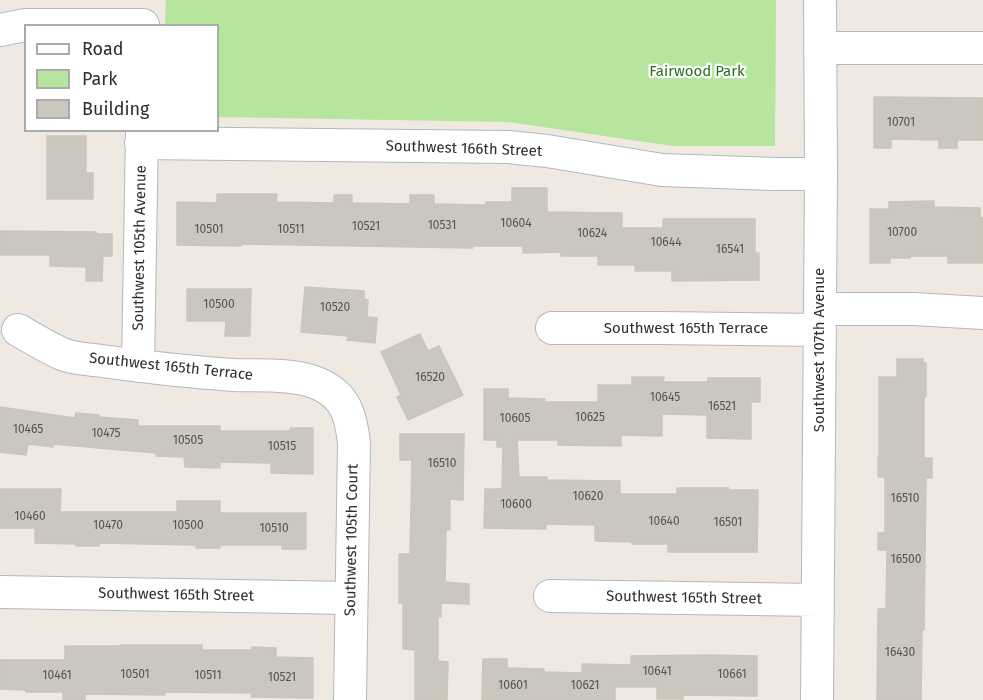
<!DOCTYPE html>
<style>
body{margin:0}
#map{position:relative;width:983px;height:700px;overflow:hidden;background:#efe9e1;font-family:"Fira Sans",sans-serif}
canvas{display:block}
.legend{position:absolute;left:24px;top:24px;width:195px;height:108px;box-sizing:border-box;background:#fff;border:2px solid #ababab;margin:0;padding:8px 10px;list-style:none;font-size:18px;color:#2e2e2e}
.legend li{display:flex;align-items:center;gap:12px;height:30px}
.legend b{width:30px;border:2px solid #ababab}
</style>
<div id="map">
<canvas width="983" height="700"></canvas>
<ul class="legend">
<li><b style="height:8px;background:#fff"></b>Road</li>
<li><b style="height:16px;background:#b6e59e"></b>Park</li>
<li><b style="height:16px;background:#cbc7bf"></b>Building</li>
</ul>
</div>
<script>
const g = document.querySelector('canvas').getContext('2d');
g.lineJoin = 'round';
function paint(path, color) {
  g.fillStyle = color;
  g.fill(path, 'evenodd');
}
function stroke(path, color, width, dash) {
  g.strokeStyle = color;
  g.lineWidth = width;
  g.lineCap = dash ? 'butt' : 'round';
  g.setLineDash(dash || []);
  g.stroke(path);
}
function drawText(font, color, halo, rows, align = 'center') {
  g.font = font + ' "Fira Sans",sans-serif';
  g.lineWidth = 4.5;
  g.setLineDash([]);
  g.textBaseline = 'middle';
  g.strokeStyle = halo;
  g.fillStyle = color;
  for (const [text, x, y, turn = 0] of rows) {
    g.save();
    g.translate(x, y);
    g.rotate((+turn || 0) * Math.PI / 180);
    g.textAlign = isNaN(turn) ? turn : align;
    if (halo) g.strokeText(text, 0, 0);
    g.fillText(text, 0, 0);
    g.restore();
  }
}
paint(new Path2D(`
 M166 0H776L775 146H673L508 122 218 117V26L165 25Z`), '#b6e59e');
const building = new Path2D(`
 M874 97 983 98V140H957V148H939V140L891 139V148H874Z
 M47 136H86V173H93V199H47Z
 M512 188H547V212L622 213V228H663V219H755V253H759V280L672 281V271H635V265H598V256H561V252L523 253V246H473V248L241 244V246L177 245V202L217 203V194H277L276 202 334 203V195H352V203L410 204V195H434V204L486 205V202H512Z
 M934 201V207L980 208V218H983V263H948V256H911L910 258H890V263H870V209H889V202Z
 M0 231 96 232 97 234H112V256H103L102 281H86V267L50 266V255H0Z
 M305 287 364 291V299L368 300 367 317 377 318 375 343 347 340 348 336 301 332Z
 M187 289H251L250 336H225L226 321H187Z
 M420 334 428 351 439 346 463 395 408 420 397 397 401 395 381 352Z
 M897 359H923V363H926V397H924V458H932V478H926L924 630H922L921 700H877L878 609H886L887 550H878V533H885V477H878V457H879V377H897Z
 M632 377H664L663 382H708V378H760V402H751V439L707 438V415L662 414V436L621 435V446L558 445V440H517L519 477H547V480L620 481V494H677V488H729V490H758L757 552H668V544H632V542L595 541V525L546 524V529L484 528 485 489H502L503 447H497V440H484V389H508V398L545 399V402H598V385H632Z
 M0 407 75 418 76 413 99 415V417L138 420V426H220V431H290V428H313V474L271 473V463L220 462V468L185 467 184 457 156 456V453L53 444V447L28 444 26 455 0 452Z
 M400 434H464L463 500 450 499V530H446L445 582 469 584V604L441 603V617H438V661L448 662 447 700H415V650L403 649V603H399V554H410L412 460H400Z
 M0 489H61L60 512H177V501H220V513H306V549H282V545H220V548H196V545L99 543V546H76V544L35 543V528H0Z
 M120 645H202V650H252V647L276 648V657L313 658V698L251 697 252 693 165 692V695L85 694V700H63V692H26V690L0 689V660H65V646H120Z
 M708 655 757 656V696L683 695V699H657V687H615V700H482L483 659H507V668L544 669V672L582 673V664L631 665V656Z`);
paint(building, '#cbc7bf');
stroke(building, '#cbc5ba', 1.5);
const minor = new Path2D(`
 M0 30 25 25H143
 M820 48H983
 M141 143 508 147 547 151 662 170 775 174H821
 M821 309H914L983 313
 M552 328H659L820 330
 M18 330C32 338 47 347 62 354 74 359 89 359 102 361 146 367 189 372 233 375 259 376 295 373 319 384 346 396 351 416 354 443L350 700
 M138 366 142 130
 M0 592 351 598
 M550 596 818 600
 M817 700 821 174 820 0`);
stroke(minor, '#b4b7c1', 34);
stroke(minor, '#fff', 32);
drawText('12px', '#555452', null, [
 ["10701",901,123],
 ["10604",516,224],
 ["10531",442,226],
 ["10521",366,227],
 ["10501",209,230],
 ["10511",291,230],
 ["10700",902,233],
 ["10624",592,234],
 ["10644",666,243],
 ["16541",730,250],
 ["10500",219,305],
 ["10520",335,308],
 ["16520",430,378],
 ["10645",665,398],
 ["16521",722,407],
 ["10625",590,418],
 ["10605",515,419],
 ["10465",28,430],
 ["10475",106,434],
 ["10505",188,441],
 ["10515",282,447],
 ["16510",442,464],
 ["10620",588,497],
 ["16510",905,499],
 ["10600",516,505],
 ["10460",30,517],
 ["10640",664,522],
 ["16501",728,523],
 ["10470",108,526],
 ["10500",188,526],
 ["10510",274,529],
 ["16500",906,560],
 ["16430",900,653],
 ["10641",657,672],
 ["10501",135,675],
 ["10661",732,675],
 ["10461",57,676],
 ["10511",208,676],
 ["10521",282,678],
 ["10601",513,686],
 ["10621",585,686]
]);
drawText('15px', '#2c6e1b', '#fff', [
 ["Fairwood Park",697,72]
]);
drawText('15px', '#2e2e2e', '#fff', [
 ["Southwest 166th Street",464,149,2],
 ["Southwest 105th Avenue",140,248,-89],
 ["Southwest 165th Terrace",686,329],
 ["Southwest 107th Avenue",820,350,-90],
 ["Southwest 165th Terrace",171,367,6],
 ["Southwest 105th Court",352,540,-89],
 ["Southwest 165th Street",176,595,1],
 ["Southwest 165th Street",684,598,1]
]);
</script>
